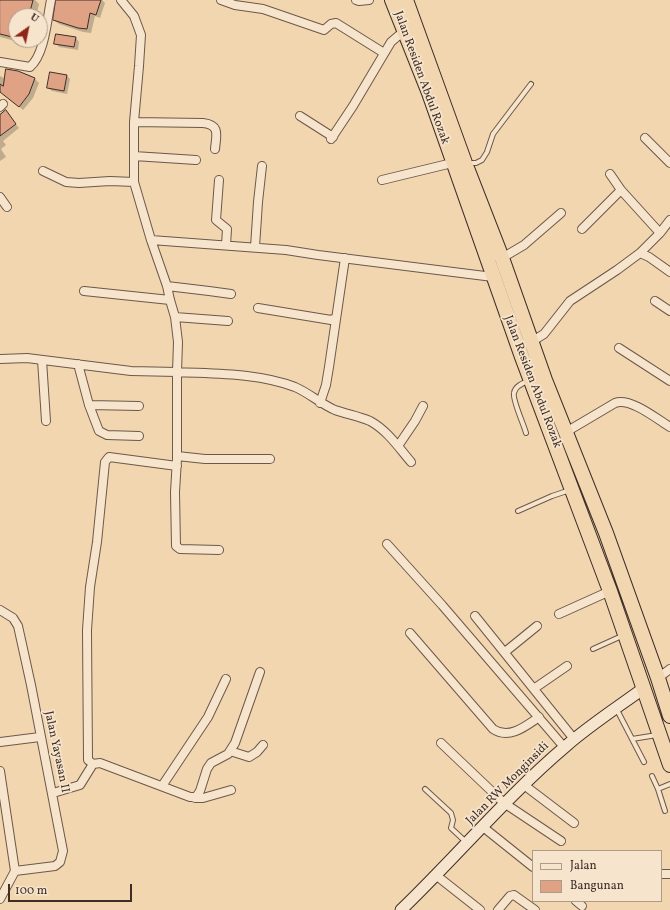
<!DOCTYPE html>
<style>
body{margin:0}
#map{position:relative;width:670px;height:910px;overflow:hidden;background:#f1d6b0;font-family:Vollkorn,serif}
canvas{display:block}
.legend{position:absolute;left:532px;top:850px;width:130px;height:52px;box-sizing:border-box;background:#f6e4cc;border:1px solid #ad9b8a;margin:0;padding:5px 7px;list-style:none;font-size:12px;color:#3f2e28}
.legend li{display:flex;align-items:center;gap:8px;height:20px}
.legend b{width:20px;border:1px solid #ad9b8a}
.north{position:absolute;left:8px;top:8px;width:40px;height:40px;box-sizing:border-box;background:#f6e4cc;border:1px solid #ad9b8a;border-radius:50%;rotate:33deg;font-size:11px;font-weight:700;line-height:16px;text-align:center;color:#3f2e28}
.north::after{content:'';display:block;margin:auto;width:14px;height:18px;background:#8f2418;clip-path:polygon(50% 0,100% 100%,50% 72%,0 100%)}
.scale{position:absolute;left:8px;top:884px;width:124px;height:18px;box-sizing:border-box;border:2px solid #3f2e28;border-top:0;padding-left:5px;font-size:12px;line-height:14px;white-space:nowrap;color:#3f2e28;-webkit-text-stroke:3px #f6e4cc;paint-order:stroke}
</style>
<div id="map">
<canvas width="670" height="910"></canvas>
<ul class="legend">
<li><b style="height:5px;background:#f6e4cc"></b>Jalan</li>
<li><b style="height:11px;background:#dfa285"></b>Bangunan</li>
</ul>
<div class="north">U</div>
<div class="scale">100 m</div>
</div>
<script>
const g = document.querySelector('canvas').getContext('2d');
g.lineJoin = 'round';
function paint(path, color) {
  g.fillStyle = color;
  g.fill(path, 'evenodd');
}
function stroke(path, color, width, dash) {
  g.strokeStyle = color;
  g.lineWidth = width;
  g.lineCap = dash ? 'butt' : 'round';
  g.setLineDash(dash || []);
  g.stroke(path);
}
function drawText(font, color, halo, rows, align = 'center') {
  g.font = font + ' Vollkorn,serif';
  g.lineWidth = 3.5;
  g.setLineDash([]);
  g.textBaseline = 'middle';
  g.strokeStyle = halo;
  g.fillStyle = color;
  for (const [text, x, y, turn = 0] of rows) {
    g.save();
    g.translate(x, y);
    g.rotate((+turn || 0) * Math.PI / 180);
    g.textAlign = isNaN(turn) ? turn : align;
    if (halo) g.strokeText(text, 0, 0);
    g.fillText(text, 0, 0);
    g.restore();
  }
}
paint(new Path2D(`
 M0 0H35L39 4 36 16H16V40H31L30 45 0 37Z
 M57 0H102L105 3 100 18 95 16 91 33 83 32 59 24 54 20Z
 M76 38 79 42 78 50 59 47 56 44Z
 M18 72 35 79 39 83 33 98 23 110 0 91V76L6 79Z
 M66 75 70 79 67 94 52 91 48 88Z
 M5 111 19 128 3 141 6 145 1 149 6 157 0 161V113Z`), '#0003');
const building = new Path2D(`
 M0 0H33L29 16H16V38L0 34Z
 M56 0H101L96 15 90 13 87 29 78 28 53 20Z
 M56 34 76 37 74 47 54 44Z
 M6 69 18 71 35 78 29 94 19 107 0 92V84L3 86Z
 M50 72 67 75 64 91 47 88Z
 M6 110 16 124 0 136V115Z`);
paint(building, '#dfa285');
stroke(building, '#3f2e28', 1);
const lane = new Path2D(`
 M467 163H476L482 160 487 152 493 134 531 84
 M526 433C524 425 512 399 514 393 515 386 523 383 528 381
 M518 511 552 496 570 490
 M593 649 624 635
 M616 708 644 762
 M632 739 657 735
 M652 776 658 789 670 784
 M425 789 451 813 453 820 451 828 466 842
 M658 789 665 811`);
const street = new Path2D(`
 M221 0 235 5 263 9 324 30 331 24 336 23 384 53
 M356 0 359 1 369 0
 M0 62 30 67C45 54 47 19 51 0
 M0 107 3 104
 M300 116 333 137
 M134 122 203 123C221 125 216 136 215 149
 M645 138 670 163
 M331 139 353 106 391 42 404 31
 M134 156 196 160
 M43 171 66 182 79 183 110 181 134 182
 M610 174 621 190
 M219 180 216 220 227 229 226 245
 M382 180 448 164 457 163
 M0 197 7 207
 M582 229 621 190 660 233
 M151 240 286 250 318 255 493 277
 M255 247 258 202 262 166
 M640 253 649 257 670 272
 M502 258 524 245 561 213
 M167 286 209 291 231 294
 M84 291 170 300
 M655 301 670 311
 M258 308 331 320 336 318
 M175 317 228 321
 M531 342 544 334 570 301 617 270 640 253 660 233 670 220
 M619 348 670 381
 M0 359 27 358 131 371 177 372 178 342 175 317 170 300 167 286 151 240 134 182V122L139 66 141 35 134 16 121 0
 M42 360 46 421
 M78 364 89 405 99 431 107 435 139 436
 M320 403 326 385 329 367 345 258
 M89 405 139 406
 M566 432 615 403C630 397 657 419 670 427
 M398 446 415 421 423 406
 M177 456 205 459H270
 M387 544 442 605 564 747
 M219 550 180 549 176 546 175 492 177 459V372C216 374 258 373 295 387 309 393 321 404 335 410 346 414 359 416 370 421 387 430 399 448 411 462
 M0 610 13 618 18 626 31 685 63 851 60 862 55 866 15 871
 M559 614 610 591
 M475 616 574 739
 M410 633 493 729C509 740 526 726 539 717
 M505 652 537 626
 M658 678 670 669
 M535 688 567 666
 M0 742 40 737
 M441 743 504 803 561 841
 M230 751 249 757 257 752 263 745
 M93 764 88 760 87 630 90 587 97 542 105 462 109 457 177 466
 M0 771 15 871 0 899
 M524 785 574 823
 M162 786 208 717 226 679
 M53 793 80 785 93 764 100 763 190 797H196L200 791 207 769 211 763 228 754 235 743 260 672
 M195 798H203L231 790
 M483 827 533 867
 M661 874H670
 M437 876 480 910
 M576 901 582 906
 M498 910 510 896 514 895 535 910`);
const secondary = new Path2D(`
 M401 910C457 856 507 796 566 746 590 725 618 707 644 688`);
const highway = new Path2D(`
 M392 0 429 93 522 357 610 591 670 765
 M406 0 465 163 502 258 545 380 606 533 658 678 670 716`);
stroke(lane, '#6c584a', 6);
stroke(street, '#6c584a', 10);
stroke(secondary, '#3f2e28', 13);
stroke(highway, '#3f2e28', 16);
stroke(lane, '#f6e4cc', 4);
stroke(street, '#f6e4cc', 8);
stroke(secondary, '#f6e4cc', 11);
stroke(highway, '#f1d6b0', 14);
drawText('12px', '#3f2e28', '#f6e4cc', [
 ["Jalan Residen Abdul Rozak",421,78,70],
 ["Jalan Residen Abdul Rozak",532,382,69],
 ["Jalan Yayasan II",56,752,78],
 ["Jalan RW Monginsidi",508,784,-45]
]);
</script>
